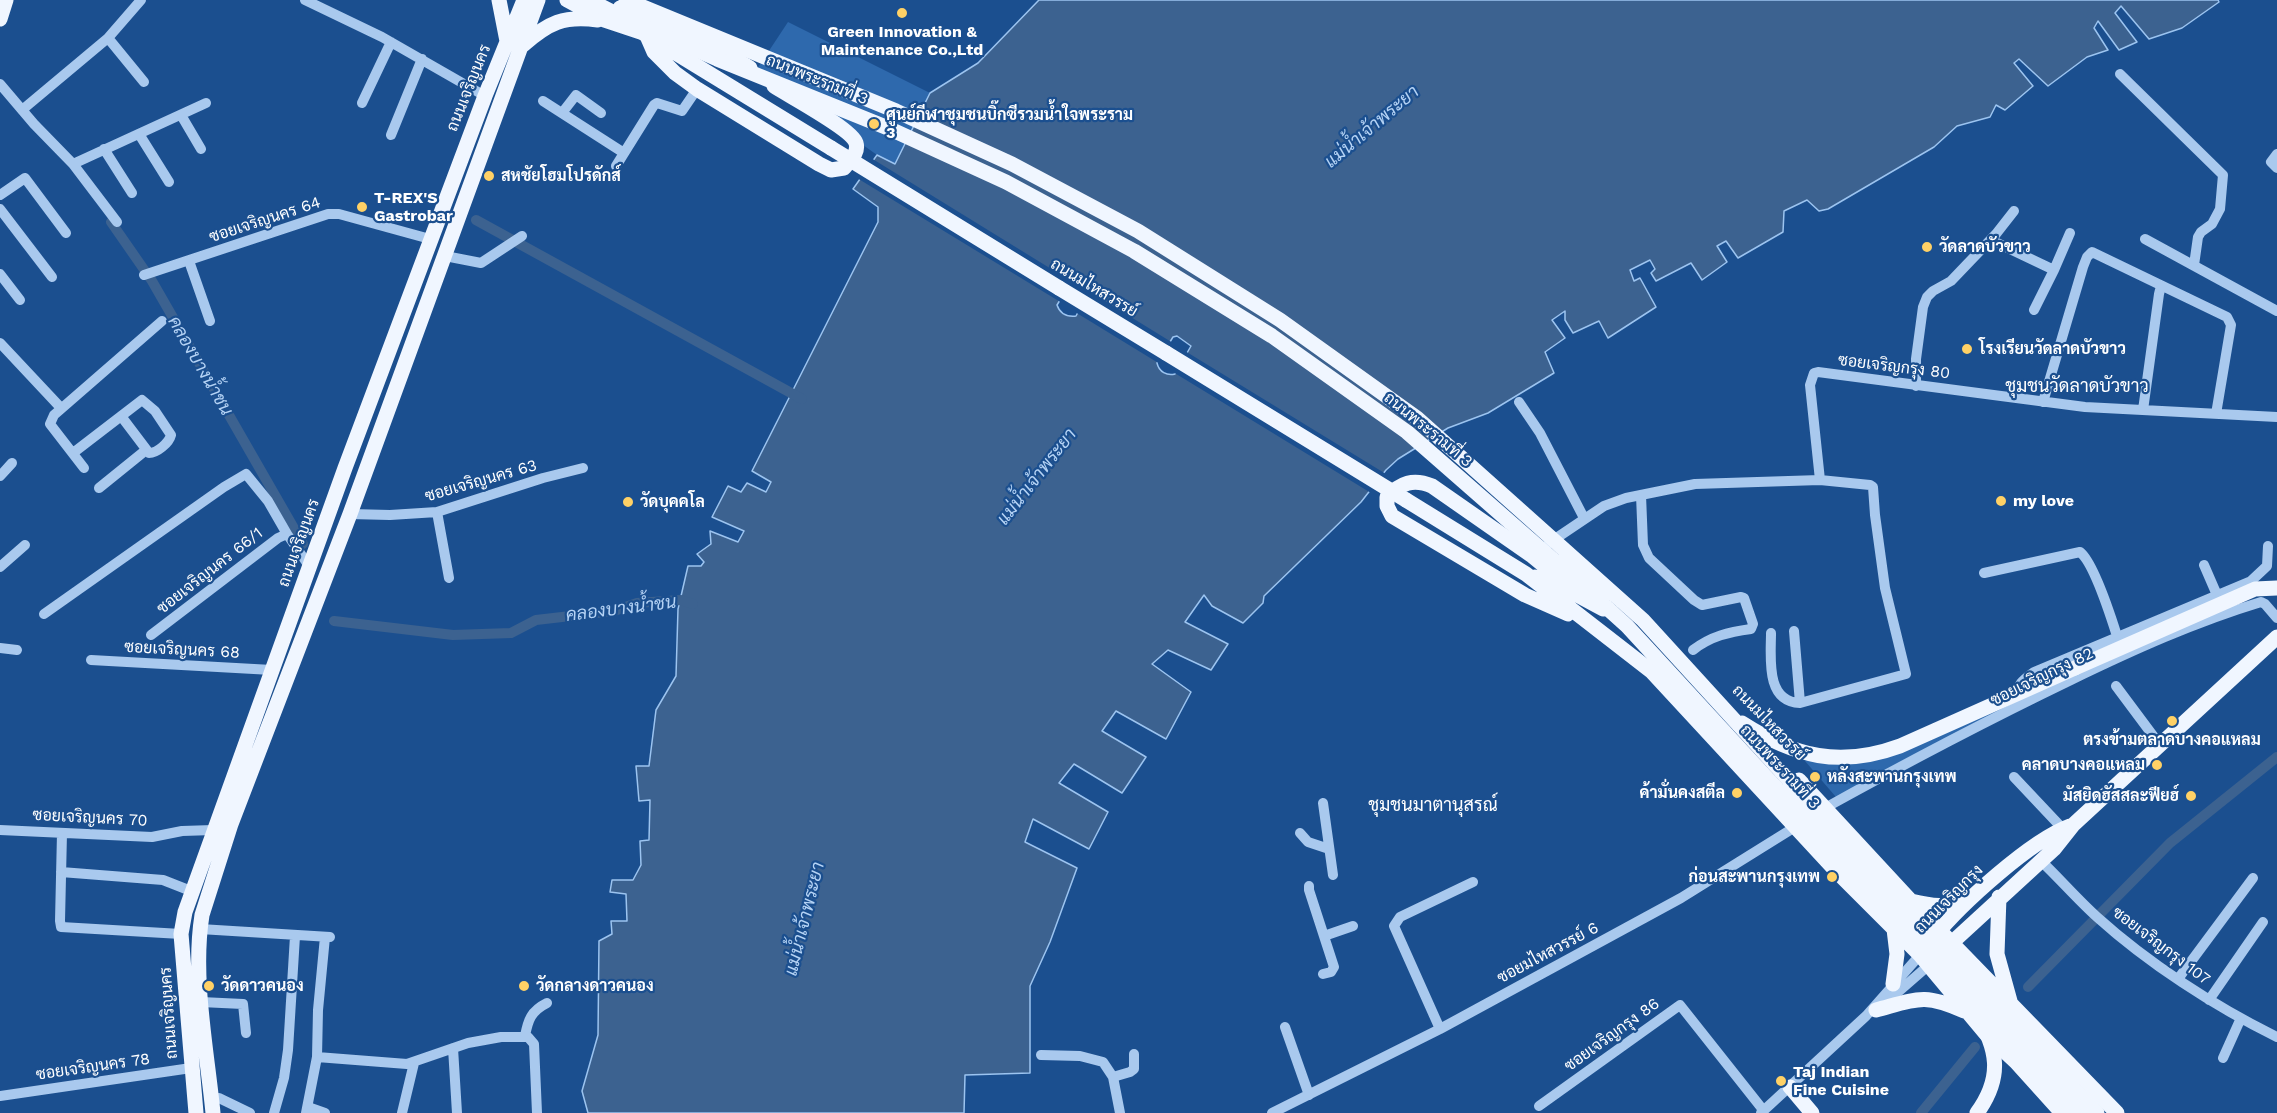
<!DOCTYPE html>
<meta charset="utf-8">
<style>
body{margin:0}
canvas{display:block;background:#1b4f8f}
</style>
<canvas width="2277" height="1113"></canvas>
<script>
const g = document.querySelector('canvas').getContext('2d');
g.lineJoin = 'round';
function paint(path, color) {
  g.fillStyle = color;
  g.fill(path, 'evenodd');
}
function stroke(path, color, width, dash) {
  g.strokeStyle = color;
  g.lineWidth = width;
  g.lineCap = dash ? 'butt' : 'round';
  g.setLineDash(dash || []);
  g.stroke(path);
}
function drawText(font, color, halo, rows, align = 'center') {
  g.font = font + ' "Work Sans",Sarabun,sans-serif';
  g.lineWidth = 4.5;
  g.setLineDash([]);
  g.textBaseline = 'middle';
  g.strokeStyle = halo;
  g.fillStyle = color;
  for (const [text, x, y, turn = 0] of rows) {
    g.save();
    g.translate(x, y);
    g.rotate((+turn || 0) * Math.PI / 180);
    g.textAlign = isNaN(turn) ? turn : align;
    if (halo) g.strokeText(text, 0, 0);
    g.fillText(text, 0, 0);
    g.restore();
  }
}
paint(new Path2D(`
 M788 22 930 93 895 165 877 155 757 69Z
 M2016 702 1836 797 1805 761 1824 751 1853 755Z`), '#2e69ad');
const water = new Path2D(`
 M1039 0H2218L2219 2 2182 28 2149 39 2121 6 2115 13 2137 42 2119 50 2098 21 2094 28 2108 50 2087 57 2048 86 2019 59 2014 63 2033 86 2005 110 1996 105 1990 117 1957 126 1934 147 1828 209 1819 211 1807 200 1784 211 1783 232 1738 258 1726 241 1717 246 1727 262 1702 280 1691 263 1656 281 1651 273 1655 269 1650 260 1630 270 1634 281 1640 278 1656 307 1608 338 1599 321 1573 333 1565 320V311L1552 320 1565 338 1545 352 1554 373 1488 413 1448 428 1398 459 1386 470 1361 502 1264 596 1263 603 1243 623 1212 606 1204 595 1185 622 1228 644 1211 670 1168 650 1152 664 1191 692 1166 739 1116 711 1102 731 1146 757 1122 793 1074 764 1059 783 1108 812 1089 849 1033 819 1025 842 1077 868 1050 942 1030 986V1073L965 1075 964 1113H588L582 1091 598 1035 599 941 612 934 611 921H627L626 894 610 892 612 880H633L641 865 640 841 649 840 650 800 639 801 636 766H649L656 710 676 676 678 609 688 566H701L704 562 697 554 711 544 710 531 738 542 744 531 712 517 728 486 741 492 747 483 766 492 771 482 752 471 878 222V207L853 189 877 155 895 164 930 93 978 63ZM1078 278 1091 288 1076 316C1067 317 1060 314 1057 305L1073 279ZM1177 336 1191 346 1175 374C1167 376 1159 372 1157 363L1173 337Z`);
paint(water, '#3c6290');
stroke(water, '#9cc4f0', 1.5);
paint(new Path2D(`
 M871 158 1074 283 1062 303 857 178Z
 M1087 290 1173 343 1160 364 1075 312Z
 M1185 351 1386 474 1371 493 1173 372Z`), '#1b4f8f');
stroke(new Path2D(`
 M476 220 802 399
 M111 222 152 281 303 544
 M334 621 453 635 511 633 536 620 614 611 637 603 681 600 693 604
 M2028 987 2170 843 2277 757
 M1921 1113 1975 1047`), '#3c6290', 10);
stroke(new Path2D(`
 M305 0 382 37 485 96
 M108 38 144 82
 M2120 74 2223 175 2220 209 2212 224 2201 232 2198 237 2194 265
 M0 84 34 124 73 164 117 222
 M543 101 624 153
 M362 103 391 42
 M22 110 108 38 141 0
 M562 113 576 95 601 113
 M181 115 201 149
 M139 134 169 182
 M391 135 422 59
 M104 149 132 193
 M2277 154 2271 162 2277 168
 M73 164 206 103
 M616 166 654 105 657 103 682 111 697 89
 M0 195 25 178 66 233
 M0 209 52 277
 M2145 239 2277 311
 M1991 240 2054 270 2070 233
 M445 256 481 263 522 236
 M189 261 210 321
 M0 274 20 300
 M144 275 328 214H339L430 239
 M2034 310 2054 270
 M0 343 61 408
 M1916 386V359L1923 307 1927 297 1933 291 1951 281 1996 234 2014 211
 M1519 402 1540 433 1584 518
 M2043 402 2083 267 2087 257 2092 252 2227 317 2231 325 2216 414
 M2143 410 2159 294 2161 286
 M73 453 142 400 155 411 171 435C169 443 157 453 149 453L121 416
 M84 468 50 424 54 415 162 321
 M0 476 12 463
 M99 488 146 450
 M1641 495 1643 545 1649 558 1694 600 1702 605 1741 597 1744 598 1753 624 1751 629C1729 632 1711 636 1693 650
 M437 512 449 578
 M350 514 390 515 437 512 543 478 583 468
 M1549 543 1604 506 1626 498 1695 484 1820 480 1810 385 1814 373 1818 372 2085 407 2277 417
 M2204 565 2217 595
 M0 567 25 545
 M1984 573 2080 552C2094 563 2111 617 2117 636
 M44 614 224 487 246 474 268 501 287 534
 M1794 631 1800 703
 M1771 633C1771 657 1765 702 1800 703L1906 674 1885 588 1875 515 1873 487 1870 485 1820 480
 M151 635 278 538 287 534 309 566
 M0 648 17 650
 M91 660 272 670
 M2116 686 2160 745
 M2018 698C2016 684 2024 679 2034 672L2251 581 2267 566 2268 546
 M2014 777 2063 829
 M1323 803 1333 875
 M1825 808C1906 763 1988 720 2071 680 2133 650 2195 622 2261 602L2265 604 2277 618
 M0 830 152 837 182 831 213 830
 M62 833 60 921 61 927 181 934
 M1300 833 1308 842 1329 849
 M2041 861C2060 879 2077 899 2097 917 2148 963 2214 1006 2277 1037
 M61 872 163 880 191 891
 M1309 886V890L1334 967 1331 972 1323 974
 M200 929 330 937
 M1324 936 1353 926
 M2178 979 2253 878
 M2209 1000 2263 922
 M201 1002 243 1004 246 1033
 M1882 1006 1929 965
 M1285 1027 1309 1095
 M1440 1029 1394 926 1400 917 1473 882
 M525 1036C528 1020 531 1011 547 1003
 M453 1048 457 1113
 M1041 1055 1080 1056 1103 1062 1113 1077 1120 1113
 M317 1057 407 1064 468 1043 501 1037H528L534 1044 537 1113
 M2223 1058 2241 1018
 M1113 1077 1130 1072 1134 1069V1054
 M0 1096 191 1068
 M219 1098 250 1113
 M1539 1106 1680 1005 1764 1111
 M308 1107 325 1113
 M274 1113 284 1078 288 1050 295 936
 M306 1113 317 1057 318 1010 325 937
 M402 1113 414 1063
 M1272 1113 1440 1029 1681 898 1795 827
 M1761 1113 1866 1016 1920 955`), '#a9c9ee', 10);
stroke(new Path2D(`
 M499 0 507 41
 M567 0 604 20 643 33 831 148
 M620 8 710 44 750 68
 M0 19 6 0
 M647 36 654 52 675 73 697 89 819 164 831 170 844 168C850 160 859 153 856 143 852 129 789 96 774 86
 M523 45C548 23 564 15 598 20
 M1059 288 1166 353
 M1406 500 1526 574 1651 671 1836 871 1920 955 1986 1034 2016 1062 2062 1113
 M1535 577 1562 587 1603 609
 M1565 583 1531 555 1432 486C1413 478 1401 483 1387 497V506L1392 516 1525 595 1568 614
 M2075 668 2255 589 2277 588
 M1799 780 1911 901 2117 1113
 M1999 897 1997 954 2010 1001
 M1911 901C1932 906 1946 908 1967 901
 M1934 937C1961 904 2030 841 2070 826
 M1945 949 2054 849 2073 825 2277 637
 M1893 984 1897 954 1894 929
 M1876 1010C1917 999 1924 993 1964 1011
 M1790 1087 1812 1113
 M196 1113 181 934 185 912 345 468 485 96 524 0
 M213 1113C207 1050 192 978 202 915L231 824 350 514 538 0`), '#f0f6ff', 15);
stroke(new Path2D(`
 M589 0 624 18 717 59 888 128 1006 182 1134 251 1272 336 1407 432 1575 579 1627 626 1961 989 2079 1113
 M626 0 896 111 1012 164 1138 231 1280 320 1417 418 1643 620 1987 997 2097 1113
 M831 148 1059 288
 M1166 353 1406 500
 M1742 723C1795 757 1840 768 1900 746L2075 668
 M1976 1013C1998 1049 2003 1077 1977 1113`), '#f0f6ff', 15);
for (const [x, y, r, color] of [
 [902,13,6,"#ffd166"],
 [874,124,6,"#ffd166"],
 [489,176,6,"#ffd166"],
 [362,207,6,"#ffd166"],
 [1927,247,6,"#ffd166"],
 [1967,349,6,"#ffd166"],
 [2001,501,6,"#ffd166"],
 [628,502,6,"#ffd166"],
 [2172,721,6,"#ffd166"],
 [2157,765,6,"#ffd166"],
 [1815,777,6,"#ffd166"],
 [1737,793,6,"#ffd166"],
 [2191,796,6,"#ffd166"],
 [1832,877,6,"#ffd166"],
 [209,986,6,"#ffd166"],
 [524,986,6,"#ffd166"],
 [1781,1081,6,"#ffd166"]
]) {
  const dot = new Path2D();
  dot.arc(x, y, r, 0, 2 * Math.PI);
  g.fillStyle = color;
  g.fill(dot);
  stroke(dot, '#1b4f8f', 2);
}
drawText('bold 16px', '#fff', '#1b4f8f', [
 ["Green Innovation &",902,32,"center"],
 ["Maintenance Co.,Ltd",902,50,"center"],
 ["ศูนย์กีฬาชุมชนบิ๊กซีรวมน้ำใจพระราม",886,115],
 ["3",886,133],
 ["สหชัยโฮมโปรดักส์",501,176],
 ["T-REX'S",374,198],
 ["Gastrobar",374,216],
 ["วัดลาดบัวขาว",1939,247],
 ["โรงเรียนวัดลาดบัวขาว",1979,349],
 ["my love",2013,501],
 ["วัดบุคคโล",640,502],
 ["ตรงข้ามตลาดบางคอแหลม",2172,740,"center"],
 ["คลาดบางคอแหลม",2145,765,"right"],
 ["หลังสะพานกรุงเทพ",1827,777],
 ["ค้ามั่นคงสตีล",1725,793,"right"],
 ["มัสยิดฮัสสละฟียฮ์",2179,796,"right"],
 ["ก่อนสะพานกรุงเทพ",1820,877,"right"],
 ["วัดดาวคนอง",221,986],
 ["วัดกลางดาวคนอง",536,986],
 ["Taj Indian",1793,1072],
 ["Fine Cuisine",1793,1090]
], 'left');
drawText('16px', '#fff', '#1b4f8f', [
 ["ถนนพระรามที่ 3",817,80,22],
 ["ถนนเจริญนคร",469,88,-68],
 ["ซอยเจริญนคร 64",265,220,-18],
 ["ถนนมไหสวรรย์",1094,288,31],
 ["ซอยเจริญกรุง 80",1894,367,7],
 ["ถนนพระรามที่ 3",1428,430,39],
 ["ซอยเจริญนคร 63",481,481,-16],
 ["ถนนเจริญนคร",299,543,-70],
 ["ซอยเจริญนคร 66/1",210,571,-38],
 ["ซอยเจริญนคร 68",182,650,3],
 ["ซอยเจริญกรุง 82",2042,677,-26],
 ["ถนนมไหสวรรย์",1769,723,46],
 ["ถนนพระรามที่ 3",1780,767,47],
 ["ซอยเจริญนคร 70",90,818,3],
 ["ถนนเจริญกรุง",1949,899,-45],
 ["ซอยเจริญกรุง 107",2161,946,37],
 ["ซอยมไหสวรรย์ 6",1548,953,-28],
 ["ถนนเจริญนคร",169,1013,-94],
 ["ซอยเจริญกรุง 86",1612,1035,-36],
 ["ซอยเจริญนคร 78",93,1067,-8]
]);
drawText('italic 18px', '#b5d3f5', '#1b4f8f', [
 ["แม่น้ำเจ้าพระยา",1372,127,-40],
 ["คลองบางน้ำชน",200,366,60],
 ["แม่น้ำเจ้าพระยา",1037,477,-52],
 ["คลองบางน้ำชน",621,609,-7],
 ["แม่น้ำเจ้าพระยา",805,919,-76]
]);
drawText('18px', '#fff', '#1b4f8f', [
 ["ชุมชนวัดลาดบัวขาว",2077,387],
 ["ชุมชนมาตานุสรณ์",1433,806]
]);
</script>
